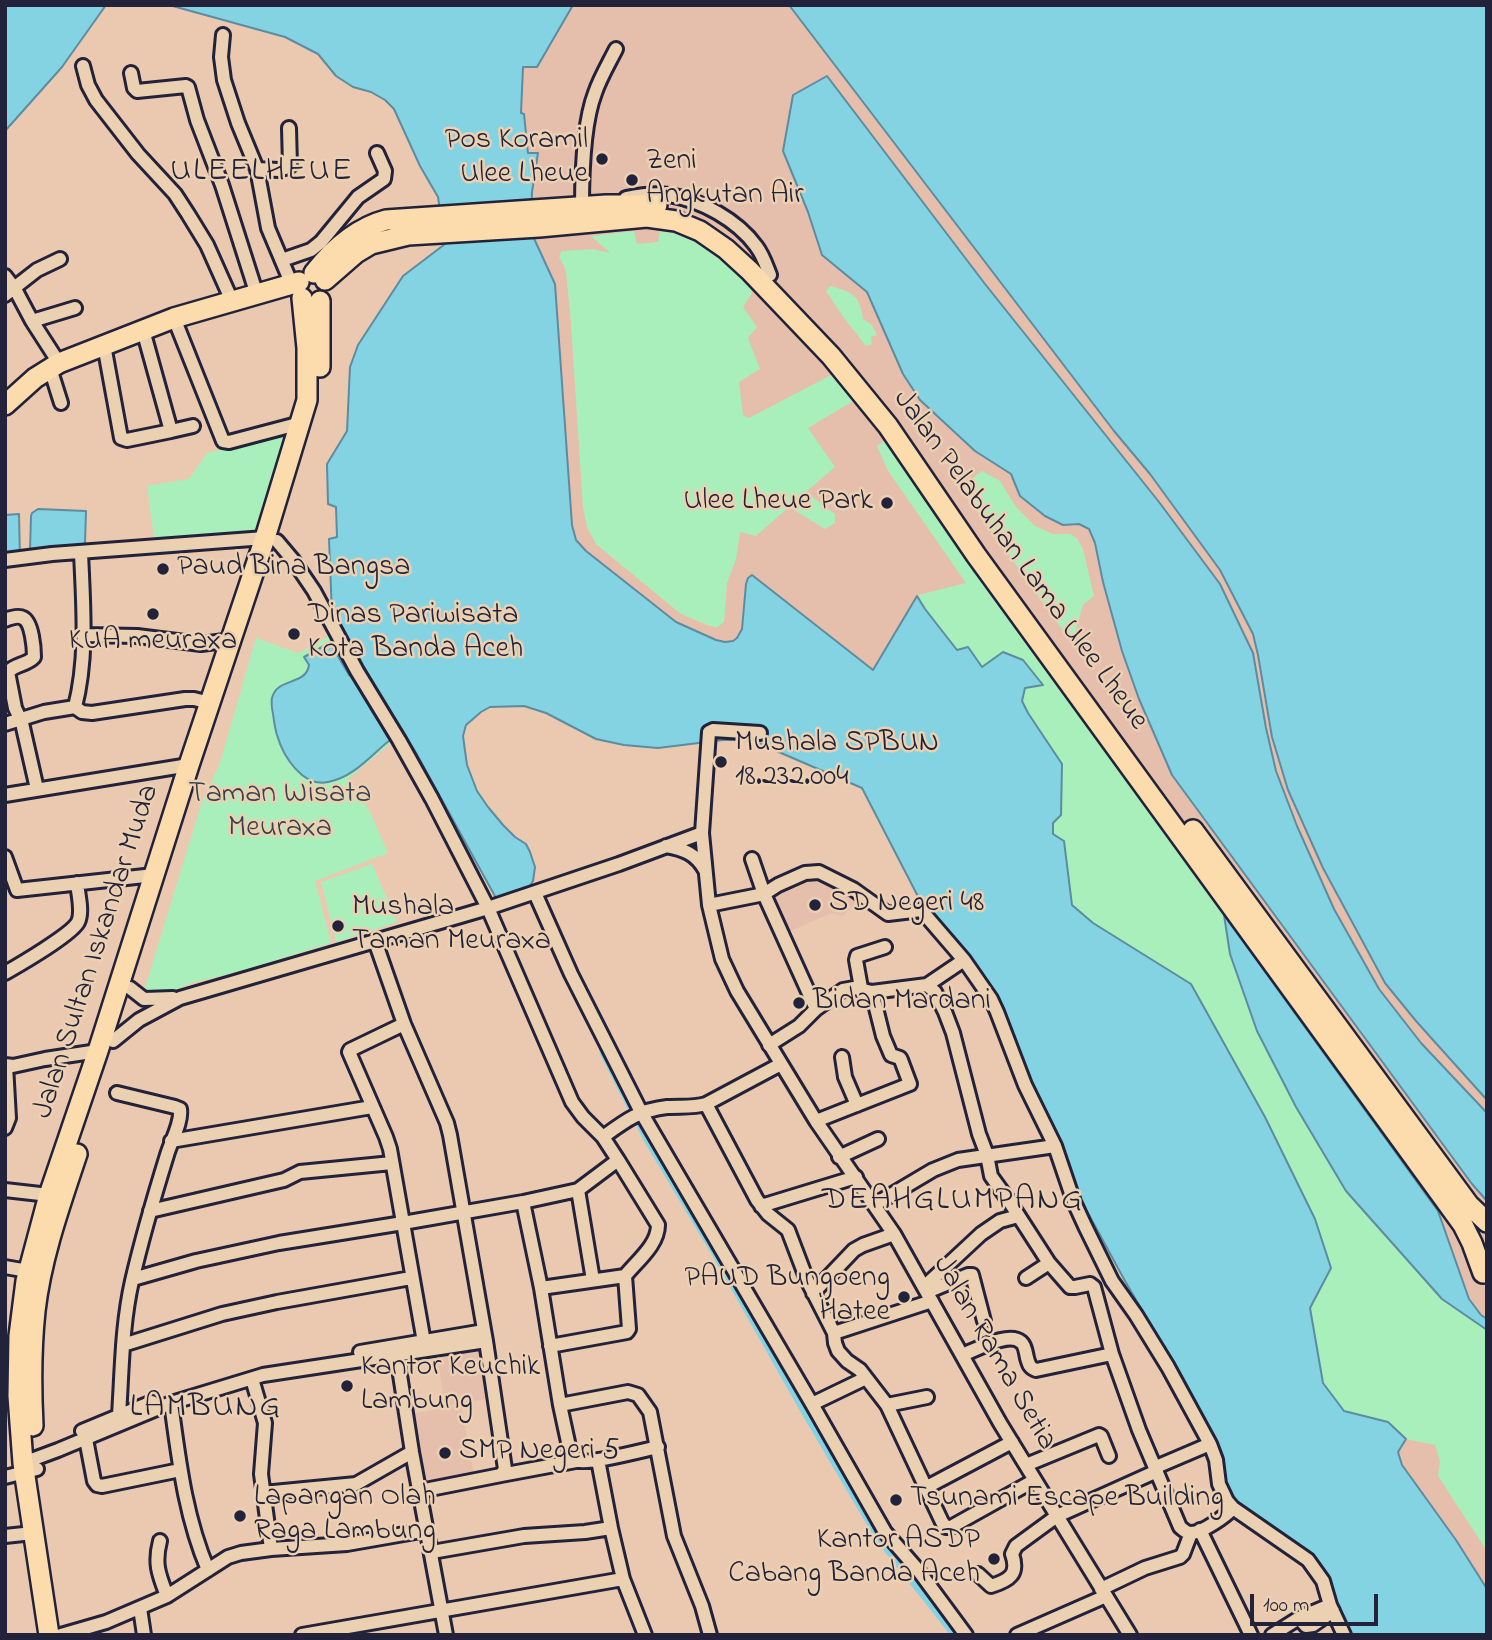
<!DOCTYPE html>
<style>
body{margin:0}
#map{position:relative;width:1492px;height:1640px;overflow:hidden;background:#ebc9b0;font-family:"Indie Flower",sans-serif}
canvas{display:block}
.frame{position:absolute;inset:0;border:7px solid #22223b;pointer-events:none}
.scale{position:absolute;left:1250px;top:1594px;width:128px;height:32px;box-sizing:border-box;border:4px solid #22223b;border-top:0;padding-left:9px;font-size:21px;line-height:24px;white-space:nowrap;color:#22223b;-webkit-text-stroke:5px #ebd0b2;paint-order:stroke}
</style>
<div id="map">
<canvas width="1492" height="1640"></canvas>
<div class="frame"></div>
<div class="scale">100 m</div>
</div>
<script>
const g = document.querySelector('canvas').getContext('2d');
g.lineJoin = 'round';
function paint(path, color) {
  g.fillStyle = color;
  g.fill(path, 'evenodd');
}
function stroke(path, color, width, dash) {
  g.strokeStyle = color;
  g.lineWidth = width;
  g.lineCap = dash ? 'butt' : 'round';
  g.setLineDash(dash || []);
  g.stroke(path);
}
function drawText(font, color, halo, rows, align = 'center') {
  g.font = font + ' "Indie Flower",sans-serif';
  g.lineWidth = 5;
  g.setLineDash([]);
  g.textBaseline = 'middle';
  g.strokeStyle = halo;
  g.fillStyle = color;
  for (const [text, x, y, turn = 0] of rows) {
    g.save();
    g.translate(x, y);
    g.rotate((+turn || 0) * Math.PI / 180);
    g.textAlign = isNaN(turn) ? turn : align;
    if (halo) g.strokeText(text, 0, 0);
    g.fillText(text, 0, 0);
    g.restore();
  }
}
paint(new Path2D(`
 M573 5H789L1114 431 1150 474 1220 570 1253 634 1258 654 1272 737 1288 790 1354 925 1385 983 1416 1021 1487 1100V1113L1421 1043 1379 989 1334 909 1297 826 1276 771 1244 632 1220 583 1159 502 985 284 827 76 793 94 808 212 822 255 867 292 903 374 998 465 1011 474 1020 496 1063 525 1079 524 1089 529 1095 543 1103 582 1172 775 1472 1184 1487 1201V1319L1481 1315 1469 1299 1438 1211 1225 917 1442 1299 1487 1330V1589L1456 1540 1402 1465 1398 1452 874 670 759 579 748 578 742 629 737 638 733 641 725 642 716 640 676 622 586 551 576 540 572 525 555 284 531 232 532 192 538 153H528L524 114H521L523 67H537ZM566 271 740 532 736 559 727 583 724 622 708 626 681 614 596 544 583 507 571 323Z
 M812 871 862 897 843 916 832 913 788 932 769 891Z
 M485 1349 493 1398 445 1406 437 1356Z
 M461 1405 476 1485 427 1494 412 1414Z`), '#e6beac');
paint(new Path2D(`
 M634 231 637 244 658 242 660 231 683 235 707 248 746 277 752 293 743 307 757 327 748 338 760 369 739 382 743 415 749 418 833 374 855 400 808 428 835 467 806 492 835 514V523L825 529 789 507 756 536 740 532 736 559 727 583 724 622 716 628 681 614 596 544 587 527 583 507 571 323 566 271 559 256 562 251 593 249 610 253 591 236Z
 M830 286C852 292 860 295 863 319L872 325 877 335 871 337 872 344 866 346 844 318 826 291Z
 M292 432 255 538 155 545 147 486 189 479 207 453Z
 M884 441 1121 769 1224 915 1230 954 1257 1031 1327 1161 1442 1299 1487 1330V1551L1438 1476 1440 1461 1435 1445 1406 1439 1388 1422 1344 1412 1323 1383 1310 1308 1331 1268 1315 1219 1265 1117 1093 923 1072 905 1064 842 1053 835V823L1028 713 1021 700 1025 688 1042 685C1023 679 1002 675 984 668 957 656 931 621 918 595L966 583 888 471 877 446Z
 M982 471 1000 481 1016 507 1035 526 1053 534H1070L1077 538 1083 549 1094 596 1083 605 1072 643 960 487Z
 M333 634 392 742 348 779 370 812 388 853 315 881 331 943 241 971 192 983 162 994 144 991 202 802 220 763 256 638 298 653Z
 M372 864 397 922 336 942 321 882Z`), '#a8efbb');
const water = new Path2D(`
 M5 5H106L62 67 5 131Z
 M169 5H573L537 67H523L521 113 524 114 528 153H538L532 192 531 232 555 284 572 525 576 540 586 551 676 622 716 640 725 642 733 641 737 638 742 629 746 584 748 578 752 575 873 670 917 596 925 609 957 650 968 647 982 667 1003 652 1023 660 1043 685 1025 688 1022 701 1028 713 1062 764 1061 815 1053 823V834L1064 841 1072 905 1093 923 1191 984 1265 1117 1315 1219 1331 1268 1310 1308 1323 1383 1344 1411 1388 1422 1406 1439 1398 1452 1402 1465 1456 1540 1487 1589V1635H1350L1333 1598 1331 1587 1316 1560 1295 1549 1236 1508 1226 1488 1224 1463 1196 1402 1125 1281 1076 1191 1064 1151 1038 1099 1012 1032 991 989 926 912 862 788 751 740H723L658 748 624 745 596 739 546 713 524 706 490 707 481 712 466 725 463 736 467 765 477 791 488 807 503 825 515 837 526 844 530 852 535 867 533 881 528 889 496 898 415 751 374 685 364 689 362 693 390 740C370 756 354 777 328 782 303 788 283 756 277 735 275 729 274 721 273 714 272 709 271 703 272 698 277 677 306 686 309 665L304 657 333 641 332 646 349 675 357 678 363 674 364 670 332 615 329 539 337 537 336 507 328 504 327 464 347 431 350 367 358 345 403 276 445 244 438 197 420 166 394 109 385 100 371 92 353 87 336 76 318 54 285 37Z
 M789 5H1487V1100L1416 1021 1385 983 1323 868 1288 790 1272 737 1258 655 1253 634 1220 570 1150 474 1114 431Z
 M827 76 985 284 1159 502 1220 584 1253 653 1266 728 1276 771 1297 826 1334 909 1379 989 1421 1043 1487 1113V1201L1472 1184 1172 775 1139 699 1122 651 1103 582 1095 543 1089 529 1079 524 1063 525 1045 516 1020 496 1011 474 975 451 920 400 903 374 867 292 822 255 808 212 783 151 793 95Z
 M38 509 86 511 85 543 83 546 30 551 31 516 32 513Z
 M19 514 20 558 5 559V515Z
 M1224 915 1438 1211 1469 1299 1481 1315 1487 1319V1330L1442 1299 1346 1191 1296 1107 1257 1031 1230 954Z`);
paint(water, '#84d3e3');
stroke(water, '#5d8ca0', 2);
stroke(new Path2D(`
 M604 1052 649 1141 716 1253 807 1414 881 1540 956 1635`), '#84d3e3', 9);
const minor = new Path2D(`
 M223 35 221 57 224 80 238 123 257 169 268 228 292 285
 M83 66 88 85 96 100 138 154 175 194 188 214 207 245 232 301
 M131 73 134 88 137 91 186 86 188 87 197 120 222 185 257 295
 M257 169 279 170 290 166 289 128
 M626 198C640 195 655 193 669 195 701 200 737 220 756 246 763 255 766 265 770 275
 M582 207C582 174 583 124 595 93 600 78 609 63 616 49
 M282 260 311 250 321 242 358 197 384 179 385 171 377 153
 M5 276 15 289 32 321 59 363
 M5 295 37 270 60 259
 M174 318 223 441 229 442 301 423
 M32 321 75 308
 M143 330 171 431 193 426
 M104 345 121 438 127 440 171 431
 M50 368 61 403
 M5 560 52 554 265 538
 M5 620C10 618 18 615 23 618 32 622 34 648 34 657 27 665 15 664 8 672L15 708 22 723 37 789
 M84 635 137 636 201 644 232 640
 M75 707C88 656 83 603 81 552
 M5 724 44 712 75 707 82 712 92 713 185 699H194L210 703
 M760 733 713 730 709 732 702 833 709 905 722 959 737 991 816 1121 894 1234 1000 1423 1130 1635
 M5 795 189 765
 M666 846C684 849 696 854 705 870
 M5 857 17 890 154 875
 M752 859 764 894 778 885 805 873 819 872 853 889 888 914 921 910 964 960 991 999 997 1012 1025 1085 1055 1146 1074 1202 1085 1226 1112 1281 1136 1315 1168 1367 1210 1444 1216 1460 1219 1484 1227 1501 1233 1508 1308 1560 1323 1581 1330 1605 1344 1635
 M535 893 571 974 641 1112 812 1404 885 1532 918 1570 966 1635
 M709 905 764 894 816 1009
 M375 941 404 1024 447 1123 450 1135 486 1341 505 1469 501 1475 420 1491
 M5 973C19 965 72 934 78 922 83 912 78 894 77 883
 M927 985 964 960
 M130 988 144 999 173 998
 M861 988 856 960 857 956 885 947
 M404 1024 350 1050 349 1052 386 1137 390 1149 424 1342
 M113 1041 139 1020 180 998 488 908 619 864 702 833
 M769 1045 799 1026 816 1009 843 990 854 988 872 992 927 985 935 992 945 1012 953 1033 979 1134 987 1155 991 1176 1009 1201 1049 1263 1070 1287H1075L1090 1284 1094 1287 1112 1354 1139 1430 1180 1527C1184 1530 1186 1533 1191 1533 1202 1533 1226 1516 1233 1508
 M842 1057 845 1077 857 1105
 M781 1064 706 1104 757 1200 768 1214 788 1230 807 1280 834 1333 835 1343 838 1351 847 1361 860 1370 887 1405 942 1522 946 1527H951L1035 1480
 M5 1065 13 1066 45 1059 98 1051
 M117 1093 175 1107 180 1109C182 1123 171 1141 167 1155 154 1197 142 1238 132 1281 122 1325 122 1370 119 1415
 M816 1121 910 1084 901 1060 900 1058 891 1055 883 1036 872 992
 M5 1128 9 1118 6 1065
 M603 1137C625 1121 639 1110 667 1107 680 1106 693 1108 706 1104
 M171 1141 372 1107
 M839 1157 878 1139
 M5 1190 49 1195
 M578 1190 593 1280
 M523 1202 541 1288 560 1405 571 1456C572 1457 573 1459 575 1460 584 1466 644 1450 658 1447
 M874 1205 933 1170 958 1160 1055 1146
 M761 1206 856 1177
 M150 1211 284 1180 300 1172 392 1163
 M5 1267 28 1271
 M1026 1278 1049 1263
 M133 1279 196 1261 279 1243 403 1223 523 1202 578 1190 618 1160 603 1137 583 1117 572 1102 488 908 432 799 399 740 357 671 314 591 293 560 277 541
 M924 1287 981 1234 1000 1221 1018 1216
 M541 1288 625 1276
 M927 1292 968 1275H972L984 1321
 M813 1293 854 1250 863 1245 894 1234
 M834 1333 932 1301
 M123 1345 222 1314 277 1302 411 1278
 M550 1346 627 1332 629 1329 625 1276C637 1261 658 1245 658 1225L618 1160
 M396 1349 412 1452 446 1635
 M360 1352 484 1331
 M962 1355C976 1350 1009 1331 1021 1342 1025 1345 1026 1353 1027 1358 1029 1365 1030 1368 1036 1370L1112 1354
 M252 1379 265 1423 261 1474 271 1549
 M171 1403C179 1461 185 1516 208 1570
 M812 1404 866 1378
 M560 1405 628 1392 638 1395 650 1412 674 1536 702 1606 710 1635
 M887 1405 927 1397
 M82 1431 152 1402
 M86 1439 94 1481 97 1485 102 1486 180 1470
 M598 1460 611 1528 623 1579 645 1635
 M23 1463 58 1450 171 1403 263 1375 486 1341
 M1026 1465 1099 1435 1101 1436 1109 1456
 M1156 1467 1210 1444
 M501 1475 576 1461
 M5 1477 37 1469
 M925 1488 1012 1442
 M263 1493 356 1484 412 1452
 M1200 1530 1251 1635
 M5 1536 33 1533
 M160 1541C154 1564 159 1575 167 1596
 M432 1552 524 1536 585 1532 611 1528
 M978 1574 991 1586C1010 1580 1019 1574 1012 1554L1016 1546 1057 1516 1157 1471
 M1101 1589 1145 1568 1180 1557 1183 1554 1191 1533
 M140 1608 144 1635
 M1299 1618 1306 1626 1313 1625 1333 1611
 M61 1635 106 1622 167 1596 228 1557 241 1553 271 1549 347 1544 427 1530
 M302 1635 623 1579
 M1017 1635 1106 1596
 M1272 1635 1299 1618 1330 1605`);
const highway = new Path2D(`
 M314 273C333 249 356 228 386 220L606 205H657
 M325 280 356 253 371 244 408 235 539 227 647 217 676 221 700 231 726 249 750 271 831 356 888 426 976 555 1463 1225 1472 1243 1483 1273
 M320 301V367
 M5 405 35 378 59 363 174 318 299 282
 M1193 830 1469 1205 1487 1222
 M33 1426C31 1387 31 1349 35 1311 41 1258 60 1205 77 1154
 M49 1635 23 1463 18 1396 19 1336 26 1281 49 1195 98 1051 189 765 265 538 307 400V348L302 298`);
stroke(minor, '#22223b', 18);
stroke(highway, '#22223b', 24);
stroke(minor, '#ebd0b2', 12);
stroke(highway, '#fcdcac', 19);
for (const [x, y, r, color] of [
 [602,159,7,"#22223b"],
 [632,180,7,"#22223b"],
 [887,503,7,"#22223b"],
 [163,569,7,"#22223b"],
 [153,614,7,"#22223b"],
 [294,634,7,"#22223b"],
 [721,762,7,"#22223b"],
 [815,905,7,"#22223b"],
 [338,926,7,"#22223b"],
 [799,1003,7,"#22223b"],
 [904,1297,7,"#22223b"],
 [347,1386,7,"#22223b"],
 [445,1453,7,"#22223b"],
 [896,1500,7,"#22223b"],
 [240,1516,7,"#22223b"],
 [994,1559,7,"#22223b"]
]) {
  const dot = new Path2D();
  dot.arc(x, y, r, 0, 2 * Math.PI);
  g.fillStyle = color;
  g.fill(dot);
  stroke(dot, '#ebd0b2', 2.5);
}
drawText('30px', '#22223b', '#ebd0b2', [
 ["Pos Koramil",588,142,"right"],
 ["Ulee Lheue",588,176,"right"],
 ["Zeni",646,163],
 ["Angkutan Air",646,197],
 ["Ulee Lheue Park",873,503,"right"],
 ["Paud Bina Bangsa",177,569],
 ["Dinas Pariwisata",308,617],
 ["Kota Banda Aceh",308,651],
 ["KUA meuraxa",153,643,"center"],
 ["Mushala SPBUN",735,745],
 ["18.232.004",735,779],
 ["SD Negeri 48",829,905],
 ["Mushala",352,909],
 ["Taman Meuraxa",352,943],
 ["Bidan Mardani",813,1003],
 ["PAUD Bungoeng",890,1280,"right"],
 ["Hatee",890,1314,"right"],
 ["Kantor Keuchik",361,1369],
 ["Lambung",361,1403],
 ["SMP Negeri 5",459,1453],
 ["Lapangan Olah",254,1499],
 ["Raga Lambung",254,1533],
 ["Tsunami Escape Building",910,1500],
 ["Kantor ASDP",980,1542,"right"],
 ["Cabang Banda Aceh",980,1576,"right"]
], 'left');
drawText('30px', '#22223b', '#ebd0b2', [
 ["Jalan Pelabuhan Lama Ulee Lheue",1019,561,54],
 ["Jalan Sultan Iskandar Muda",98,952,-72],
 ["Jalan Rama Setia",993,1354,60]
]);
drawText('30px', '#36414e', '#ebd0b2', [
 ["Taman Wisata",280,796],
 ["Meuraxa",280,830]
]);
g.letterSpacing = '2px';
drawText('33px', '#22223b', '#ebd0b2', [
 ["ULEELHEUE",262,174],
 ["DEAHGLUMPANG",953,1203],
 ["LAMBUNG",206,1410]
]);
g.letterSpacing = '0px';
</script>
